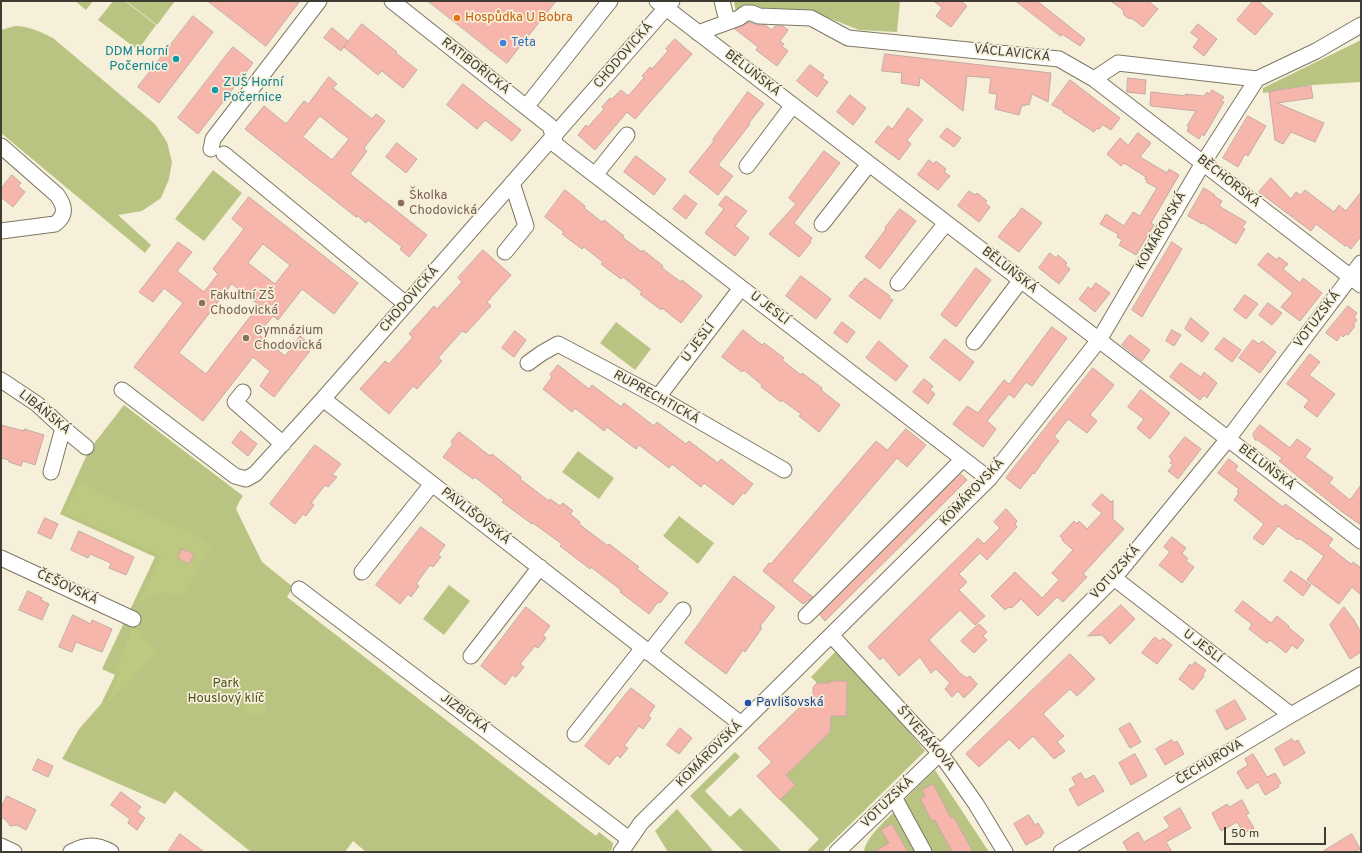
<!DOCTYPE html>
<meta charset="utf-8">
<style>
body{margin:0}
#map{position:relative;width:1362px;height:853px;overflow:hidden;background:#f6f0da;font-family:Overpass,sans-serif}
canvas{display:block}
.frame{position:absolute;inset:0;border:2px solid #3e3c33;pointer-events:none}
.scale{position:absolute;left:1224px;top:827px;width:102px;height:18px;box-sizing:border-box;border:2px solid #3e3c33;border-top:0;padding-left:5px;font-size:12px;line-height:14px;white-space:nowrap;color:#3e3c33;-webkit-text-stroke:3px #f6f0da;paint-order:stroke}
</style>
<div id="map">
<canvas width="1362" height="853"></canvas>
<div class="frame"></div>
<div class="scale">50 m</div>
</div>
<script>
const g = document.querySelector('canvas').getContext('2d');
g.lineJoin = 'round';
function paint(path, color) {
  g.fillStyle = color;
  g.fill(path, 'evenodd');
}
function stroke(path, color, width, dash) {
  g.strokeStyle = color;
  g.lineWidth = width;
  g.lineCap = dash ? 'butt' : 'round';
  g.setLineDash(dash || []);
  g.stroke(path);
}
function drawText(font, color, halo, rows, align = 'center') {
  g.font = font + ' Overpass,sans-serif';
  g.lineWidth = 3.5;
  g.setLineDash([]);
  g.textBaseline = 'middle';
  g.strokeStyle = halo;
  g.fillStyle = color;
  for (const [text, x, y, turn = 0] of rows) {
    g.save();
    g.translate(x, y);
    g.rotate((+turn || 0) * Math.PI / 180);
    g.textAlign = isNaN(turn) ? turn : align;
    if (halo) g.strokeText(text, 0, 0);
    g.fillText(text, 0, 0);
    g.restore();
  }
}
paint(new Path2D(`
 M75 1H93L86 10Z
 M113 1H125L156 25 138 50 98 20Z
 M126 1H175L157 25Z
 M734 1H900L897 32 859 30 819 14 790 9 736 13Z
 M15 26C29 26 40 32 53 38L155 124 167 142 172 162 169 179 161 198 142 211 118 215 151 245 145 253 1 133V30Z
 M1361 40V82L1312 85 1263 93V88Z
 M213 170 242 193 204 241 175 219Z
 M616 322 651 349 635 370 600 343Z
 M124 405 243 496 239 502 236 509 262 562 293 587 287 597 596 836 599 832 613 843 612 849 609 852H366L353 841 345 852H251L175 791 165 804 62 759 79 729 101 704 115 675 102 669 155 557 60 514 89 450Z
 M578 451 614 478 599 499 562 472Z
 M679 516 714 543 698 564 663 536Z
 M449 585 470 601 444 635 423 619Z
 M836 651 905 727 925 751 822 852H806L819 839 780 800 795 785 786 775 830 732 831 716H846L847 681H830V683H817L811 677Z
 M735 752 740 757 705 791 730 817 740 808 782 852H744L690 796Z
 M935 770 989 852H931L903 801Z
 M677 809 714 852H668L655 831Z
 M896 810 918 852H864C865 838 886 820 896 810Z`), '#bac482');
paint(new Path2D(`
 M80 481 104 495 189 532 212 547 202 562 183 595C160 590 156 593 138 606L161 555 65 513Z
 M133 628 139 631 157 652 127 685 107 702 120 672 115 670Z
 M265 691 263 702 267 709 263 713 259 714 257 716 245 711 244 707 246 702Z`), '#bdc880');
const building = new Path2D(`
 M208 1H300L266 46Z
 M428 1H556L507 63Z
 M934 1H961L967 6 951 27 936 16 942 8Z
 M1016 1H1037L1085 39 1080 46 1062 34 1061 36Z
 M1111 1H1148L1158 9 1143 27 1133 19 1128 18 1124 15 1123 10Z
 M1253 1H1258L1273 14 1255 35 1237 20Z
 M193 16 213 32 159 103 138 87Z
 M749 22 758 25H765L772 30 775 26H783L788 30 780 41 784 44 782 46 788 51 777 66 756 50 758 47 735 29Z
 M362 24 397 52 396 53 417 70 403 88 382 71 378 75 344 47Z
 M1198 24 1217 39 1204 56 1193 47 1199 39 1191 33Z
 M332 28 348 41 341 51 324 38Z
 M675 39 692 54 635 119 627 112 595 150 578 135 586 125 588 127 604 109 602 107 610 98 612 99 621 90 628 96 644 78 642 76 650 67 652 69 668 51 666 49Z
 M233 47 253 63 198 134 178 118Z
 M885 54 1051 73 1048 102 1032 94 1029 105 1025 104V106L1022 105 1019 115 995 109 997 94 989 93 991 78 967 76 963 111 920 77 919 86 901 83 902 73 882 71Z
 M810 65 824 75 822 78 828 82 817 97 797 81Z
 M329 77 337 84 333 88 372 119 376 114 385 121 364 148 367 151 350 174 427 235 409 257 400 249 402 247 368 220 366 223 358 216 356 217 245 129 264 106 286 124 304 101 308 104ZM320 116 349 139 332 160 303 137Z
 M1128 78 1146 80 1145 94 1127 92Z
 M1070 80 1120 118 1111 130 1103 125 1099 129 1097 128 1094 132 1063 112 1064 111 1052 105Z
 M463 84 521 130 512 141 485 120 477 129 447 105Z
 M1311 86 1313 98 1277 103 1324 123 1315 142 1291 132 1283 144 1275 140 1269 92H1272V91Z
 M1212 90 1224 97 1221 101 1224 102 1204 136 1202 134 1199 139 1187 131 1189 127 1187 126 1196 111 1151 106 1150 104 1151 92 1186 96 1185 94 1204 96 1207 92 1209 94Z
 M748 92 764 104 749 123 750 124 718 165 733 176 718 195 689 172 714 141 713 140Z
 M850 95 866 108 853 125 837 112Z
 M908 108 923 120 907 140 911 144 899 160 875 142 888 126 892 129Z
 M1248 116 1266 126 1248 156 1245 154 1238 167 1223 158Z
 M947 128 961 138 954 147 940 137Z
 M1138 133 1151 143 1140 157 1167 173 1169 169 1179 175 1151 223 1154 225 1136 255 1119 245 1122 240 1117 237 1118 234 1100 224 1106 214 1124 226 1133 212 1140 216 1157 188 1146 182 1147 180 1145 179 1146 177 1124 163 1121 166 1107 154 1120 138 1128 145Z
 M397 143 417 159 406 173 386 157Z
 M824 151 840 163 794 223 812 238 810 241 811 242 799 257 769 234 796 204 789 198Z
 M636 156 666 179 654 195 624 172Z
 M929 160 934 164 936 161 946 169 944 172 950 176 938 190 918 175Z
 M12 175 21 183 18 186 25 192 13 207 1 197V189Z
 M1271 178 1291 199 1296 192 1301 195 1305 190 1334 212 1339 205 1346 211 1361 192V236L1351 249 1346 245 1345 246 1316 224 1311 231 1259 192Z
 M1204 188 1215 195 1214 196 1222 201 1219 206 1246 222 1242 228 1245 229 1236 244 1203 223 1202 224 1188 216Z
 M565 190 585 206 584 208 602 222 604 220 624 236 622 237 642 252 643 250 663 266 662 268 681 282 682 280 702 296 681 323 662 308 661 310 640 294 642 292 623 277 621 279 601 264 603 262 584 247 582 249 562 234 564 232 545 217Z
 M969 191 975 195 977 193 987 201 985 203 990 207 979 222 958 206Z
 M685 195 697 204 686 219 673 209Z
 M726 196 747 211 735 226 749 238 735 256 705 233 724 209 719 205Z
 M249 197 358 283 334 314 302 289 278 320 273 316 258 334 285 356 300 336 313 347 274 397 260 386 270 371 253 357 203 421 134 367 183 303 164 288 153 302 139 292 178 242 192 252 177 271 204 292 218 274 213 269 244 229 232 219ZM263 244 290 265 275 284 248 263ZM232 284 259 305 206 374 179 353Z
 M1022 208 1042 223 1019 252 998 237 1013 218H1014Z
 M900 209 916 221 880 269 865 257 886 229 885 228Z
 M1172 242 1182 249 1142 317 1132 310Z
 M483 250 511 275 487 302 491 306 466 333 462 331 438 358 442 361 417 389 413 386 389 414 360 389 385 361 389 364 413 337 409 334 434 306 437 309 462 282 458 278Z
 M1050 253 1056 258 1058 255 1067 263 1065 265 1070 269 1059 284 1039 268Z
 M1268 253 1277 260 1279 257 1288 264 1283 269 1300 283 1303 278 1322 293 1300 321 1281 307 1293 293 1258 265Z
 M976 268 991 280 956 327 941 315Z
 M801 276 831 299 816 319 786 296Z
 M865 278 890 296 889 298 893 300 880 319 849 296 861 281 862 282Z
 M1096 283 1110 293 1095 312 1079 299 1088 287 1091 289Z
 M1245 295 1258 304 1246 319 1234 310Z
 M1268 303 1282 313 1272 325 1259 315Z
 M1348 306 1357 313 1354 317 1357 320 1353 325 1355 326 1348 335 1346 334 1343 337 1341 335 1337 341 1326 333Z
 M1191 318 1209 333 1202 342 1185 329Z
 M842 322 855 332 847 343 834 333Z
 M1052 327 1067 338 1032 386 1026 382 1014 398 1009 394 987 421 996 429 983 447 953 424 967 406 978 413 1004 380 1009 384Z
 M743 330 762 345 764 343 784 358 782 360 801 375 802 373 822 388 821 390 840 405 819 432 799 416 801 414 782 400 781 402 761 387 762 385 744 370 742 372 722 357Z
 M1172 330 1181 335 1174 346 1166 341Z
 M515 331 526 340 514 357 502 348Z
 M1130 335 1150 350 1142 361 1122 345Z
 M1224 338 1241 350 1232 362 1215 349Z
 M945 339 974 362 960 381 930 358Z
 M1253 340 1259 344 1262 341 1276 352 1260 373 1239 358Z
 M879 341 908 366 896 381 866 358Z
 M1310 354 1320 362 1309 375 1335 394 1317 417 1304 407 1309 400 1287 384Z
 M1181 363 1201 377 1204 372 1217 383 1207 398 1204 395 1200 400 1170 377Z
 M558 365 589 389 592 385 621 407 624 403 654 426 657 422 686 444 689 441 718 463 721 459 753 484 745 494 743 493 733 505 704 483 701 487 672 464 669 468 639 445 636 449 607 427 604 431 575 408 572 412 543 389 552 377 550 375Z
 M1093 368 1114 385 1090 415 1097 421 1087 433 1068 419 1054 437 1059 441 1040 465V466L1034 474 1033 473 1020 489 1006 478Z
 M924 379 933 386 930 390 935 394 928 404 913 392Z
 M1141 390 1170 413 1150 439 1137 428 1144 419 1128 407Z
 M1 425 24 431V429L44 435 35 465 23 461 21 466 9 462V460L1 458Z
 M1260 425 1290 448 1297 439 1311 449 1305 457 1333 478 1329 483 1350 500 1361 485V525L1341 511 1279 461 1282 458 1258 440H1255L1253 434Z
 M906 429 926 445 907 467 897 458 792 581 813 597 803 604 763 571 769 563 771 564 876 441 887 450Z
 M241 431 257 444 248 456 232 443Z
 M459 432 490 456 492 454 521 477 520 479 549 501 550 499 560 506 563 503 573 511 570 514 580 522 579 524 608 546 609 544 639 567 637 569 668 593 660 603 658 602 649 614 620 592 621 590 591 567 590 569 560 546 562 544 533 523 532 524 502 502 504 500 475 477 473 479 443 457 453 444 451 442Z
 M1185 437 1201 449 1178 479 1168 471 1173 465 1170 463 1172 460 1169 457Z
 M315 445 341 464 332 475 337 477 328 487 325 485 311 503 314 505 306 516 303 514 295 524 270 504Z
 M1229 459 1238 466 1235 470 1283 507 1285 504 1333 539 1328 546 1351 564 1353 562 1361 568V595L1352 587 1339 604 1307 580 1324 556 1299 538 1298 540 1278 526 1263 545 1253 538 1264 524 1234 500 1239 493 1237 492 1239 489 1218 473Z
 M961 474 967 480 825 621 820 615Z
 M1102 494 1111 502 1113 500V519L1124 529 1083 574 1087 577 1063 602 1057 597 1038 616 1021 599 1013 607 1007 608 1005 610 991 596 1015 572 1042 598 1059 580 1052 573 1073 550 1062 540 1063 539 1060 536 1074 521 1077 524 1079 521 1087 529 1102 513 1092 505Z
 M1006 509 1017 521 1015 524 1017 527 987 560 980 553 959 574 967 582 959 590 985 616 975 625 960 610 929 640 961 674 967 678 970 676 977 684 975 687 964 698 958 691 952 697 945 689 950 683 936 669 931 673 920 657 899 676 883 657 880 660 868 647 978 538 984 544 1000 528 994 522Z
 M45 518 58 524 51 539 38 533Z
 M421 527 445 545 438 555 441 557 433 567 430 565 416 584 419 586 411 597 408 594 400 604 376 585Z
 M79 531 134 557 126 575 109 568 111 563 90 554 88 558 71 550Z
 M1172 537 1186 548 1182 553 1188 559 1186 561 1194 567 1182 583 1159 565 1170 552 1164 547Z
 M182 549 194 554 189 564 178 558Z
 M1291 571 1311 585 1303 596 1284 581Z
 M734 576 775 607 760 626 762 628 745 652 743 650 726 674 685 643Z
 M28 591 42 598 41 600 49 604 42 620 19 610Z
 M1243 601 1271 623 1277 616 1289 626 1288 627 1304 640 1297 649 1292 645 1286 653 1270 640 1267 643 1249 629 1252 624 1235 611Z
 M1121 605 1135 619 1110 644 1102 635 1088 636Z
 M526 607 550 626 543 635 546 638 538 648 535 646 520 664 524 667 516 677 512 675 505 685 481 666Z
 M1344 607 1354 620 1361 633V652L1350 659 1330 625Z
 M73 615 91 624 92 620 112 629 102 652 76 642 72 652 59 647Z
 M979 624 987 632 983 636 987 640 974 653 961 641Z
 M1155 637 1160 641 1163 638 1172 645 1157 664 1142 653Z
 M1070 654 1095 679 1077 696 1070 689 1043 714 1064 736 1057 742 1065 751 1054 759 1033 736 1019 749 1009 739 979 767 966 754Z
 M1195 662 1206 670 1203 674 1204 676 1193 690 1179 679 1190 664 1192 666Z
 M830 681H847L846 716H831L830 732 786 775 795 785 780 800 757 776 772 762 758 748 802 705H813V687L817 683H830Z
 M631 688 655 706 648 716 651 718 643 729 639 726 624 746 628 748 620 758 617 755 609 765 585 746Z
 M1235 700 1246 719 1226 730 1216 711Z
 M1130 723 1141 742 1130 748 1119 729Z
 M680 728 692 738 679 754 667 745Z
 M1292 739 1294 742 1298 740 1305 753 1284 766 1275 749Z
 M1172 740 1174 743 1177 741 1184 754 1165 765 1156 749Z
 M1135 754 1147 776 1131 785 1119 763Z
 M1253 754 1267 777 1275 773 1281 783 1278 785 1279 787 1265 795 1258 782 1247 789 1237 772 1248 765 1245 759Z
 M38 759 53 766 48 777 33 770Z
 M1081 773 1085 780 1094 775 1104 791 1078 806 1069 789 1076 785 1072 778Z
 M933 784 951 818 954 817 973 852H952L935 820 932 821 920 799 925 796 922 790Z
 M121 792 141 807 137 812 145 818 137 830 128 823 130 819 111 805Z
 M7 796 36 810 26 830 17 825 10 826 6 820 1 817V808Z
 M1242 800 1249 813 1246 815 1254 828 1244 833 1237 822 1221 831 1212 813 1227 804 1229 807Z
 M1180 808 1191 828 1166 842 1172 852H1126L1128 851 1123 842 1138 832 1144 842 1170 827 1164 818Z
 M1029 815 1035 825 1038 823 1044 833 1041 835 1042 836 1026 845 1014 824Z
 M892 824 908 852H874L889 843 881 830Z
 M180 834 204 852H168Z
 M1352 834 1360 849 1354 852H1322Z`);
paint(building, '#f6b6ab');
stroke(building, '#c3aaa5', 1);
const minor = new Path2D(`
 M392 1 550 126 556 145 989 479
 M657 1 1361 541
 M722 1 727 21
 M698 33 739 18 746 13H752L759 16 811 18 848 38 1059 59 1094 79 1118 63 1257 79 1316 51 1361 25
 M1094 79 1361 285
 M526 107 610 1
 M1 146 57 195C65 206 67 215 55 224L1 231
 M211 149 213 139 319 1
 M224 154 406 304
 M747 166 793 105
 M595 175 627 135
 M822 224 869 164
 M505 252 526 226 512 183
 M898 283 946 223
 M974 342 1021 280
 M528 363 542 353 558 344 658 397 784 470
 M1 380 37 404 63 428 86 447
 M122 390 235 476 246 479 255 474 323 399 672 1
 M243 392 235 402 283 444
 M658 397 741 288
 M323 399 741 724
 M51 472 63 428
 M1 558 133 619
 M362 572 432 484
 M1114 578 1291 715
 M299 589 629 839
 M806 616 963 459
 M831 635 940 753 976 804 1005 852
 M649 653 683 610
 M471 656 540 567
 M575 734 643 648
 M894 797 924 852
 M1 846 14 852
 M71 852C86 844 97 844 111 852
 M621 852 641 823 989 479 1099 340 1203 163 1257 79
 M837 852 940 753 1114 578 1228 439 1361 263
 M1061 852 1291 715 1361 675`);
stroke(minor, '#7d7864', 17);
stroke(minor, '#fff', 15);
for (const [x, y, r, color] of [
 [457,18,4,"#e8710a"],
 [503,43,4,"#3f7fe0"],
 [176,59,4,"#0f9aa8"],
 [215,90,4,"#0f9aa8"],
 [401,203,4,"#8d6e63"],
 [202,303,4,"#8d6e63"],
 [246,338,4,"#8d6e63"],
 [748,703,4,"#1a4fb4"]
]) {
  const dot = new Path2D();
  dot.arc(x, y, r, 0, 2 * Math.PI);
  g.fillStyle = color;
  g.fill(dot);
  stroke(dot, '#f6f0da', 1.5);
}
drawText('13px', '#c56008', '#f6f0da', [
 ["Hospůdka U Bobra",465,18]
], 'left');
drawText('13px', '#366cbe', '#f6f0da', [
 ["Teta",511,43]
], 'left');
drawText('13px', '#0d838f', '#f6f0da', [
 ["DDM Horní",168,52],
 ["Počernice",168,67],
 ["ZUŠ Horní",223,83,"left"],
 ["Počernice",223,98,"left"]
], 'right');
drawText('13px', '#3e3c33', '#f6f0da', [
 ["VÁCLAVICKÁ",1012,54,6],
 ["CHODOVICKÁ",624,56,-49],
 ["RATIBOŘICKÁ",475,67,38],
 ["BĚLUŇSKÁ",752,74,38],
 ["BĚCHORSKÁ",1228,182,38],
 ["KOMÁROVSKÁ",1162,231,-60],
 ["BĚLUŇSKÁ",1009,271,38],
 ["CHODOVICKÁ",410,300,-49],
 ["U JESLÍ",769,309,38],
 ["VOTUZSKÁ",1318,320,-53],
 ["U JESLÍ",699,343,-53],
 ["RUPRECHTICKÁ",656,398,29],
 ["LIBÁŇSKÁ",44,413,39],
 ["BĚLUŇSKÁ",1266,468,37],
 ["KOMÁROVSKÁ",973,493,-47],
 ["PAVLIŠOVSKÁ",475,517,38],
 ["VOTUZSKÁ",1116,573,-48],
 ["ČEŠOVSKÁ",67,588,25],
 ["U JESLÍ",1202,647,38],
 ["JIZBICKÁ",464,714,37],
 ["ŠTVERÁKOVA",925,739,49],
 ["KOMÁROVSKÁ",710,755,-45],
 ["ČECHUROVA",1210,763,-31],
 ["VOTUZSKÁ",888,803,-44]
]);
drawText('13px', '#785e54', '#f6f0da', [
 ["Školka",409,196],
 ["Chodovická",409,211],
 ["Fakultní ZŠ",210,296],
 ["Chodovická",210,311],
 ["Gymnázium",254,331],
 ["Chodovická",254,346]
], 'left');
drawText('13px', '#4a511c', '#f6f0da', [
 ["Park",226,684],
 ["Houslový klíč",226,699]
]);
drawText('13px', '#164399', '#f6f0da', [
 ["Pavlišovská",756,703]
], 'left');
</script>
